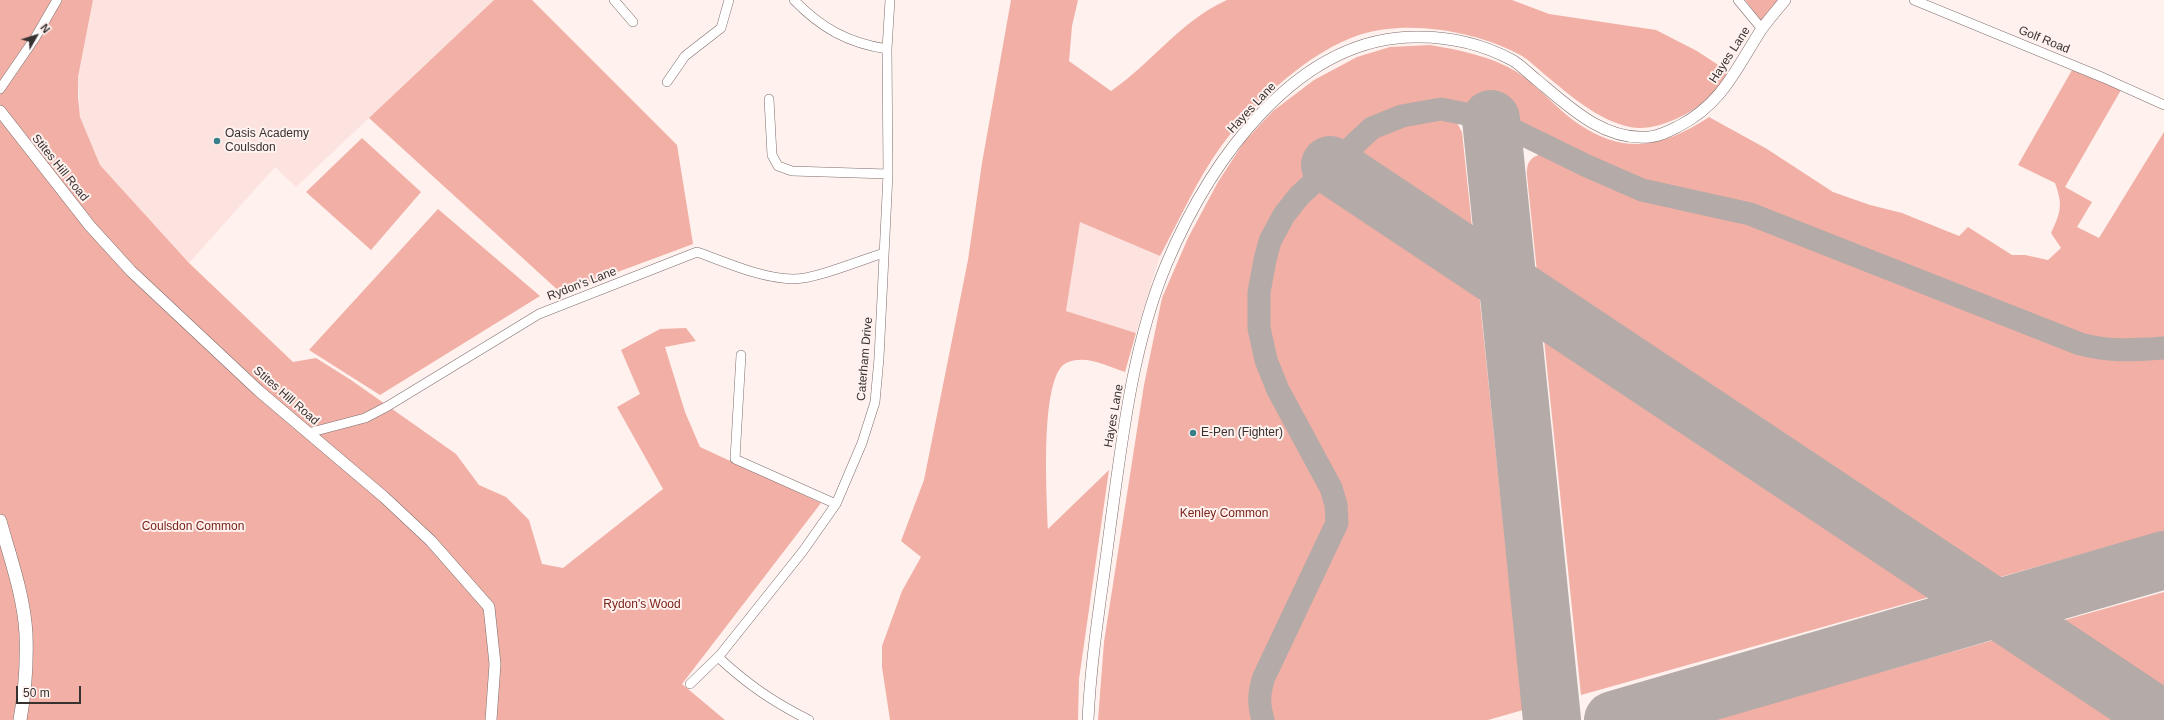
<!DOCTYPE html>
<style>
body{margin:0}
#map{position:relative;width:2164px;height:720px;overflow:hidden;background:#fef1ee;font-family:Helvetica,sans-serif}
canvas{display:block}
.north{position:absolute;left:16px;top:16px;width:40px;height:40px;-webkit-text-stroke:3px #fef1ee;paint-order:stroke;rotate:51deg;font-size:11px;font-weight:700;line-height:16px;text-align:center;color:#373130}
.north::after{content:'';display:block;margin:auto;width:14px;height:18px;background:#373130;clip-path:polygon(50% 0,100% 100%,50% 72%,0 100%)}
.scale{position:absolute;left:16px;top:686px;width:65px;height:18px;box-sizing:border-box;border:2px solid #373130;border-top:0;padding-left:5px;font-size:12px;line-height:14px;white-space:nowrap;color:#373130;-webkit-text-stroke:3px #fef1ee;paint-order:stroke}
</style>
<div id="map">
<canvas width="2164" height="720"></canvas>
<div class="north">N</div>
<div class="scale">50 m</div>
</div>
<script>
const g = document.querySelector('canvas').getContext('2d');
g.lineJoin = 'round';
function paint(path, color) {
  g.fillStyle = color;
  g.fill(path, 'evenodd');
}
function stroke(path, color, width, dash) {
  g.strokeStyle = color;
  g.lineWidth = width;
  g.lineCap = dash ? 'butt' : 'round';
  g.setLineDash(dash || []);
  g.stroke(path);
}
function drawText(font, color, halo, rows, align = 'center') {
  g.font = font + ' Helvetica,sans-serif';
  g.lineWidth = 4;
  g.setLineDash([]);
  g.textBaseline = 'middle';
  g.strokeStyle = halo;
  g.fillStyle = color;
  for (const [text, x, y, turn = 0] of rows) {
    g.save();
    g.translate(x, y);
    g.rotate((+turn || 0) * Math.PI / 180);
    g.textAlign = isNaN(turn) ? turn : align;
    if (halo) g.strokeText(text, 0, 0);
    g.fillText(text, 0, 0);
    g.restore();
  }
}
paint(new Path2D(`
 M93 0H494L296 187 275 167 189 263 100 165 80 117 78 77Z
 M1080 221 1160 256 1136 333 1066 311Z`), '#fde3df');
paint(new Path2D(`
 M0 0H93L78 77V97L80 117 100 165 189 263 293 362 316 358 351 380 456 454 479 485 506 497 529 520 542 564 563 568 663 489 617 407 640 394 621 350 660 329 686 328 696 341 665 347 685 412 700 447 821 503 682 684 725 720H0Z
 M494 0H532L677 145 693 244 561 293 369 118Z
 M1011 0H1078L1072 26 1069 61 1111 91C1152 63 1180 21 1227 0H1512L1549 14 1656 30 1697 51 1729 72C1724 79 1720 86 1714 93 1696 112 1656 133 1630 127 1597 120 1570 95 1544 74 1537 68 1530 61 1522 56 1477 31 1408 19 1359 35 1310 51 1252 104 1222 145 1197 179 1180 219 1160 256L1080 222 1066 311 1136 333 1125 372C1107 366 1085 354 1066 363 1039 377 1047 500 1048 529L1109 470 1079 679 1078 720H890L882 667V646L902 591 921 557 901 541 924 480 968 260 982 163Z
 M1745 0H1778L1761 21Z
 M1430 45C1459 50 1491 56 1517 72 1540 87 1557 110 1580 125 1627 156 1665 146 1709 117L1767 149 1833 192 1870 205 1902 213 1959 236 1968 227 2012 255H2025L2048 260 2061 248 2051 233C2061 212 2063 205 2055 183L2018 165 2072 70 2121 90 2065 187 2092 202 2077 227 2099 238 2164 132V342C2135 344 2111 344 2083 336L1753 209 1645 184 1507 118 1474 108 1442 104 1403 110 1368 123 1294 193 1279 212 1266 238 1259 260 1254 291V327L1260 363 1272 393 1325 489 1329 507 1330 525 1254 690V710L1257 720H1098L1104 642 1144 385 1162 298 1188 238 1218 182 1244 142 1273 111 1314 80 1357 57 1390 47Z
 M1448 117 1457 123 1462 132 1523 710 1488 720H1274L1267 692 1345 528 1343 502 1339 483 1286 390 1275 366 1266 331V300L1271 262 1283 230 1297 212 1315 190 1374 135 1416 120Z
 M362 138 421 192 371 250 306 192Z
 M1545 153 1556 156 1639 198 1753 224 2004 323 2088 352 2121 358H2164V531L1581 695 1527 176C1526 162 1531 156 1545 153Z
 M438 209 540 296 380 395 309 350Z
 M2164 592V704L2146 720H1711Z`), '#f2afa5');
stroke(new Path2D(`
 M1263 720C1258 704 1259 692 1264 677L1337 523 1336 505 1331 488 1278 390 1266 360 1259 328V292L1265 260 1270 241 1284 215 1299 196 1372 128 1402 116 1441 109 1491 119 1587 166 1642 190 1750 214 2080 344C2110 352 2133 350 2164 348
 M2156 720 2164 713`), '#b4aaa7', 23);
stroke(new Path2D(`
 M1491 119 1552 720
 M1330 165 2159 717
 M1613 720 2164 560`), '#b4aaa7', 58);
const minor = new Path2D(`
 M614 0 633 22
 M794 0C821 28 848 43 887 49
 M1738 0 1762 29
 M1914 0 2104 78 2164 105
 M667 82 685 56 721 28 729 0
 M0 89 35 38 57 0
 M769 99 772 155 778 166 792 171 888 174
 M741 355 735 459 836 504
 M308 433 365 418 388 406 539 314 697 252C728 263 760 278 793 279 816 279 861 260 884 253
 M718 657C747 684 773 702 809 720
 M690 684 720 655 803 551 836 504 862 443 875 402 879 358 888 174 887 49 890 0`);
const tertiary = new Path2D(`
 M0 111 90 226 131 271 259 391 384 497 431 541 489 607 495 664 491 720
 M1088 720C1091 655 1102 592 1110 528 1122 440 1132 347 1166 265 1209 163 1296 35 1419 37 1451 37 1484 45 1512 60 1521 65 1529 74 1537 80 1569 107 1604 141 1649 137 1660 136 1669 131 1679 126 1722 104 1736 69 1761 30 1768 20 1777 10 1785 0`);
const secondary = new Path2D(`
 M0 521C10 557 24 596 26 634 27 662 25 692 20 720`);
stroke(minor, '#7d6e6c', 10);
stroke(tertiary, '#7d6e6c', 12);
stroke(secondary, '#7d6e6c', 14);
stroke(minor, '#fff', 9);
stroke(tertiary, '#fff', 11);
stroke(secondary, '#fff', 13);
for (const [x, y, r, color] of [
 [217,141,4,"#387f8a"],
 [1193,433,4,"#387f8a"]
]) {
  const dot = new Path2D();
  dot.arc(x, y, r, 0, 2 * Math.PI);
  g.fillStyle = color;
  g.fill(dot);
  stroke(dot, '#fef1ee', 1.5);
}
drawText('12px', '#373130', '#fef1ee', [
 ["Golf Road",2044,40,22],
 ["Hayes Lane",1730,55,-57],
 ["Hayes Lane",1252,108,-47],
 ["Stites Hill Road",60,168,51],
 ["Rydon's Lane",582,284,-21],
 ["Caterham Drive",865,359,-85],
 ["Stites Hill Road",286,396,41],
 ["Hayes Lane",1114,416,-80]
]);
drawText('12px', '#373130', '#fef1ee', [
 ["Oasis Academy",225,134],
 ["Coulsdon",225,148],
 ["E-Pen (Fighter)",1201,433]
], 'left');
drawText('12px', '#7a241c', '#fef1ee', [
 ["Kenley Common",1224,514],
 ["Coulsdon Common",193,527],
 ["Rydon's Wood",642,605]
]);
</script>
